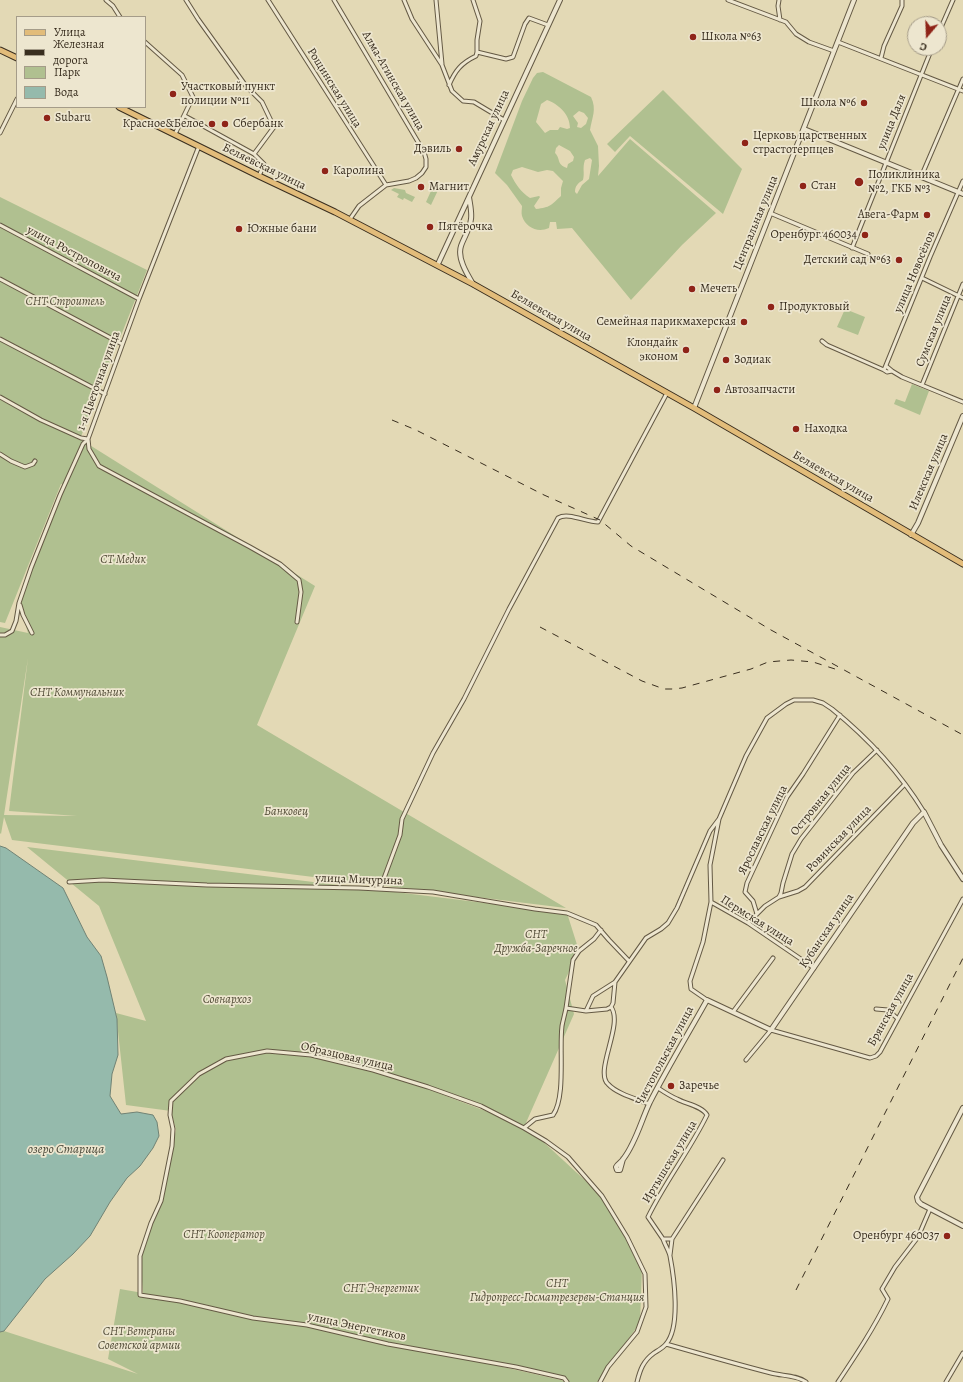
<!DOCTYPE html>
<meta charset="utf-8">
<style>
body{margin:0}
#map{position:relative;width:963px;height:1382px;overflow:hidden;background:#e3d9b5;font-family:Alegreya,serif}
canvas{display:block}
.legend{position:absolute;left:16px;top:16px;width:130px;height:92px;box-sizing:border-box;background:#ede6cf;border:1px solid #a59c89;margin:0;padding:5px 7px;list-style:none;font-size:12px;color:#392e1f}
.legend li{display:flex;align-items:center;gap:8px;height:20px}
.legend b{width:20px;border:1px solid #a59c89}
.north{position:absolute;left:907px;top:16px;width:40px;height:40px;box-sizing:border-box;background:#ede6cf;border:1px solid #a59c89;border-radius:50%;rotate:199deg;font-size:11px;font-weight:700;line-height:16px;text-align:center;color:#392e1f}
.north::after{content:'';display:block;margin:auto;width:14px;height:18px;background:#8f2418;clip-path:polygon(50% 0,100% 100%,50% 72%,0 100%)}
</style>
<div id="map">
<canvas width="963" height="1382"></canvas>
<ul class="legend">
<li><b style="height:5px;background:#e2bc7a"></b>Улица</li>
<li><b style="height:5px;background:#392e1f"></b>Железная дорога</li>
<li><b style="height:11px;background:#b0c090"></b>Парк</li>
<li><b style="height:11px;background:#95baac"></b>Вода</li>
</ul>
<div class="north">С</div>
</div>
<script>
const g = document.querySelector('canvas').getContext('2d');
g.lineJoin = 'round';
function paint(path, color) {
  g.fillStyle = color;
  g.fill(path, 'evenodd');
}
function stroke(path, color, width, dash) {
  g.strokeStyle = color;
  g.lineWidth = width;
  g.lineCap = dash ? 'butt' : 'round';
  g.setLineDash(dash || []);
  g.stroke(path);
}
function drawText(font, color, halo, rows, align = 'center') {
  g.font = font + ' Alegreya,serif';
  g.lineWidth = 3.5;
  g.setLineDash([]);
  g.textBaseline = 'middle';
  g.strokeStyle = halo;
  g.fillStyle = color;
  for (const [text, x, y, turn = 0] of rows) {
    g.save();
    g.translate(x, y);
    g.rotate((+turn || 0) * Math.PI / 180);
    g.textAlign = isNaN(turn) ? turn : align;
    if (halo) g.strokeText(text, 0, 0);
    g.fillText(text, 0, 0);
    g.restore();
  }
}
paint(new Path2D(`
 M543 72 591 97C597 110 592 117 590 130L598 146 599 166 598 176 630 139 716 213 682 245 631 300 572 228 557 229 556 222H550L549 228C538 233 526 228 522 216 521 213 522 209 522 206L507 185 495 173 522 101 533 78 537 73ZM547 100C558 104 570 114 570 128L567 129 560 127 558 130H550L545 133 536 122 541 104ZM579 111 584 113 588 118 586 124 581 128 577 127 578 123 573 116ZM559 145 570 151 574 157 573 161 568 164 567 168C556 164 561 159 555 153L556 148ZM590 158 592 160 589 179 582 185 577 194 575 192C575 186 578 183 583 180 585 172 582 169 585 160ZM522 167 538 172 547 170 553 171 563 181 561 188V196C550 206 551 207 536 209L534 206 540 197 539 196 530 198C521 192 516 185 511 175L513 170Z
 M663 90 742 169 723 214 630 136 615 152 607 144Z
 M436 180 438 181 436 184 440 186 431 205 426 202Z
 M394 188 405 190 406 193 415 197 412 202 404 198 403 200 397 197 399 194 391 190Z
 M0 197 147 270 80 439 315 586 257 725 566 908 12 840 4 817 1 834 0 833V627L28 633 19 603 64 485 61 484 5 623 0 622ZM28 658 9 811 77 816 4 815Z
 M845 309 865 317 858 335 837 327Z
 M912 384 929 391 920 415 894 404 896 399 905 402Z
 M27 847 567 913 579 951 565 980 574 1014 525 1125 602 1196 642 1268 640 1323 597 1382H0V1332L4 1331 138 1374 108 1359 120 1289 143 1293 140 1256 153 1223 172 1146 176 1130 171 1111 126 1105 116 1013 146 1021 99 906ZM438 1093 489 1110 499 1116ZM490 1364 564 1378 565 1381Z`), '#b0c090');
const water = new Path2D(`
 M0 846 6 848 63 888 87 937 101 956 107 977 117 1019 118 1055 112 1074 110 1096 121 1114 137 1112 153 1115 157 1122 159 1136 153 1148 140 1166 127 1178 110 1202 90 1236 73 1254 45 1279 4 1331 0 1332Z`);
paint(water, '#95baac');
stroke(water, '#708274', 1);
const minor = new Path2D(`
 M106 0 113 6 120 17
 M186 0 198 19 246 86 262 102 274 127 254 154 264 164 259 176
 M268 0 386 185
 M334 0 424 152 426 159V167L422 173 416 178 409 181 386 185 359 206 350 219
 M404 0 412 19 442 65 452 91 463 101 474 102 504 120
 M436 0 442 64
 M473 0 480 21 477 40V52L506 59 513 57 525 24 529 18 548 25
 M728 0 786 22 796 34 809 42 834 51
 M779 0 778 6 780 20
 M939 32 953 0
 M145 42 182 75 193 97 175 134
 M838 42 963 91
 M881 58 884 46 902 6V0
 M449 85C455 71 461 63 476 56L477 52
 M185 116 254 154
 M0 133 17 99
 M921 177 963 79
 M770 213 868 254
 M0 225 139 299
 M852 248 932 48
 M922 278 963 298
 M0 279 122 344
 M0 339 105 394
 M822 341 827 345 884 370 887 372 892 371
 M886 366 892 371 902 377 963 402
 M884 370 930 257 963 181
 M922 385 963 284
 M0 397 41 420 81 438 88 439
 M88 439 89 449 99 466 250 547 280 564 299 580 301 592 297 622
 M0 454 11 461 25 467 33 464 35 461
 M20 605 23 615 32 633
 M0 635H5L12 631 16 621 19 603 31 568 60 495 83 444 88 439 139 299 199 146
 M69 882 103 880 207 885 359 888 433 892 535 909 567 913 596 925 609 940 629 961
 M380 889 400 835 402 819 433 753 464 699 509 609 558 518C568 512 586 522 598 522L667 393
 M779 897 798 891 805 887 905 784
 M711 902 748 923 814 968
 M757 914 753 901 745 892 747 883 787 797 803 774 840 715
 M748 923 765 906 779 897 781 893 783 883 792 854 801 839 853 773 877 750
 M707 1000 691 989 690 981 703 942 711 902 710 865 719 819 746 756 767 718 786 704 794 700H813L823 703 832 709C868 738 900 773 924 812
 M611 1007C624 1024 594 1071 608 1084 617 1094 637 1099 649 1104
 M566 1008 573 960 579 951 594 939 601 930
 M876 1009 888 1010 898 1019
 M586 1011 593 996 615 982
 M733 1012 773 958
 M746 1060 771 1030 870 1058 876 1056 880 1052 963 899
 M658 1088C664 1092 670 1096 677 1099 686 1104 702 1106 707 1115 690 1150 665 1182 648 1217L663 1239H672
 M524 1128 546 1141 568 1157 602 1196 627 1237 645 1274 646 1307 637 1332 608 1367 600 1382
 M670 1255 672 1239 723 1160
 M666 1344C701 1354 736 1364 771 1373 782 1376 797 1375 806 1382
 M567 1382 564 1378 516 1367 388 1344 307 1325 253 1318 180 1301 140 1295V1256L151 1223 161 1201 172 1146 173 1129 170 1115 171 1101 199 1074 226 1059 267 1051 311 1055 373 1070 428 1087 481 1106 524 1128 535 1119 553 1115C566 1097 559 1049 562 1026 563 1020 565 1014 566 1008L586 1011 607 1009 611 1007 613 1003 615 982 646 938 661 929 668 923 677 908 710 831 719 819
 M637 1382C640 1370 643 1361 654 1353 657 1351 663 1348 666 1344 681 1327 674 1277 670 1256 669 1251 665 1245 663 1239
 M838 1382C856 1355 874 1328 888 1299L882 1289 895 1267 918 1237 930 1209
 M946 1382 963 1353`);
const tertiary = new Path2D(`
 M804 129 963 194
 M469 197C470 204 472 212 471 219 470 229 464 237 461 246 457 258 467 274 473 284
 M438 264 560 0
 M694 408 854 0
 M911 535 918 523 963 416
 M963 1108 917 1197 918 1201 921 1204 963 1226
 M623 1159 620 1170H617L616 1167C618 1163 622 1162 624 1158 636 1142 641 1121 650 1102 668 1067 688 1034 707 1000L771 1030 913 823 924 812 941 845 963 879`);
const primary = new Path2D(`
 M0 50 17 58
 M119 107 259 176 335 212 473 284 694 408 963 564`);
stroke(minor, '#645944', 5);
stroke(tertiary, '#645944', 6);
stroke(primary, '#392e1f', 7);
stroke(minor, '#ede6cf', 3);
stroke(tertiary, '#ede6cf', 4);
stroke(primary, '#e2bc7a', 5);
stroke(new Path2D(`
 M392 420 416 430 544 495 600 520 631 546 771 630 963 735
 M540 627 642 681 664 689H672L682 688 751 669 768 662 791 660 813 662 835 669
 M796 1290 963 958`), '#392e1f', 1, [7, 7]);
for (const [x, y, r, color] of [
 [693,37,4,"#8f2418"],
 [173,94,4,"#8f2418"],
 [864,103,4,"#8f2418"],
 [47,118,4,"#8f2418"],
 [212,124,4,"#8f2418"],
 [225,124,4,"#8f2418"],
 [745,143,4,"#8f2418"],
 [459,149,4,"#8f2418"],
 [325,171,4,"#8f2418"],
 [859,182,5,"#8f2418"],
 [803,186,4,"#8f2418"],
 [421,187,4,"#8f2418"],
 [927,215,4,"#8f2418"],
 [430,227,4,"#8f2418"],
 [239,229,4,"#8f2418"],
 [865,235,4,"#8f2418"],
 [899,260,4,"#8f2418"],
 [692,289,4,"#8f2418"],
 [771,307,4,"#8f2418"],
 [744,322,4,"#8f2418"],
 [686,350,4,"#8f2418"],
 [726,360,4,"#8f2418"],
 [717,390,4,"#8f2418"],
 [796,429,4,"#8f2418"],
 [671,1086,4,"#8f2418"],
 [947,1236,4,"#8f2418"]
]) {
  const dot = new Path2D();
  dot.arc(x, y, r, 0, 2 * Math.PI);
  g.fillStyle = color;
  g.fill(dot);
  stroke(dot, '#ede6cf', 1.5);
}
drawText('12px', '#392e1f', '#ede6cf', [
 ["Школа №63",701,37],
 ["Участковый пункт",181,87],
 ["полиции №11",181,101],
 ["Школа №6",856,103,"right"],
 ["Subaru",55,118],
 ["Красное&Белое",204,124,"right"],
 ["Сбербанк",233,124],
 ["Церковь царственных",753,136],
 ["страстотерпцев",753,150],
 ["Дэвиль",451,149,"right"],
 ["Каролина",333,171],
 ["Поликлиника",868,175],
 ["№2, ГКБ №3",868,189],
 ["Стан",811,186],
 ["Магнит",429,187],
 ["Авега-Фарм",919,215,"right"],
 ["Пятёрочка",438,227],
 ["Южные бани",247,229],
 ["Оренбург 460034",857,235,"right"],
 ["Детский сад №63",891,260,"right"],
 ["Мечеть",700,289],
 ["Продуктовый",779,307],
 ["Семейная парикмахерская",736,322,"right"],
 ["Клондайк",678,343,"right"],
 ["эконом",678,357,"right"],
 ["Зодиак",734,360],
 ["Автозапчасти",725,390],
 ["Находка",804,429],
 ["Заречье",679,1086],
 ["Оренбург 460037",939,1236,"right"]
], 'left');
drawText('12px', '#392e1f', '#ede6cf', [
 ["Алма-Атинская улица",393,81,60],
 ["Рощинская улица",334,88,58],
 ["улица Даля",892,122,-68],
 ["Амурская улица",489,128,-65],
 ["Беляевская улица",264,167,26],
 ["Центральная улица",756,223,-68],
 ["улица Ростроповича",74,254,28],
 ["улица Новосёлов",915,272,-67],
 ["Беляевская улица",551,316,30],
 ["Сумская улица",934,331,-68],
 ["1-я Цветочная улица",99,381,-70],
 ["Илекская улица",929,472,-67],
 ["Беляевская улица",833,477,30],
 ["Островная улица",821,800,-51],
 ["Ярославская улица",763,830,-64],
 ["Ровинская улица",839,839,-46],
 ["улица Мичурина",359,880,2],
 ["Пермская улица",757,921,32],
 ["Кубанская улица",827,931,-56],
 ["Брянская улица",891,1010,-61],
 ["Чистопольская улица",665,1056,-62],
 ["Образцовая улица",347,1057,13],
 ["Иртышская улица",670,1162,-59],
 ["улица Энергетиков",357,1327,12]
]);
drawText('italic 12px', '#514b36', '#ede6cf', [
 ["СНТ Строитель",65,302],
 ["СТ Медик",123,560],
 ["СНТ Коммунальник",77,693],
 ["Банковец",286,812],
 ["СНТ",536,935],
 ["Дружба-Заречное",536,949],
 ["Совнархоз",227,1000],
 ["СНТ Кооператор",224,1235],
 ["СНТ",557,1284],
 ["Гидропресс-Госматрезервы-Станция",557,1298],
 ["СНТ Энергетик",381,1289],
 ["СНТ Ветераны",139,1332],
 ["Советской армии",139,1346]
]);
drawText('italic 13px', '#4b4a3b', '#ede6cf', [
 ["озеро Старица",66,1150]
]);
</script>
